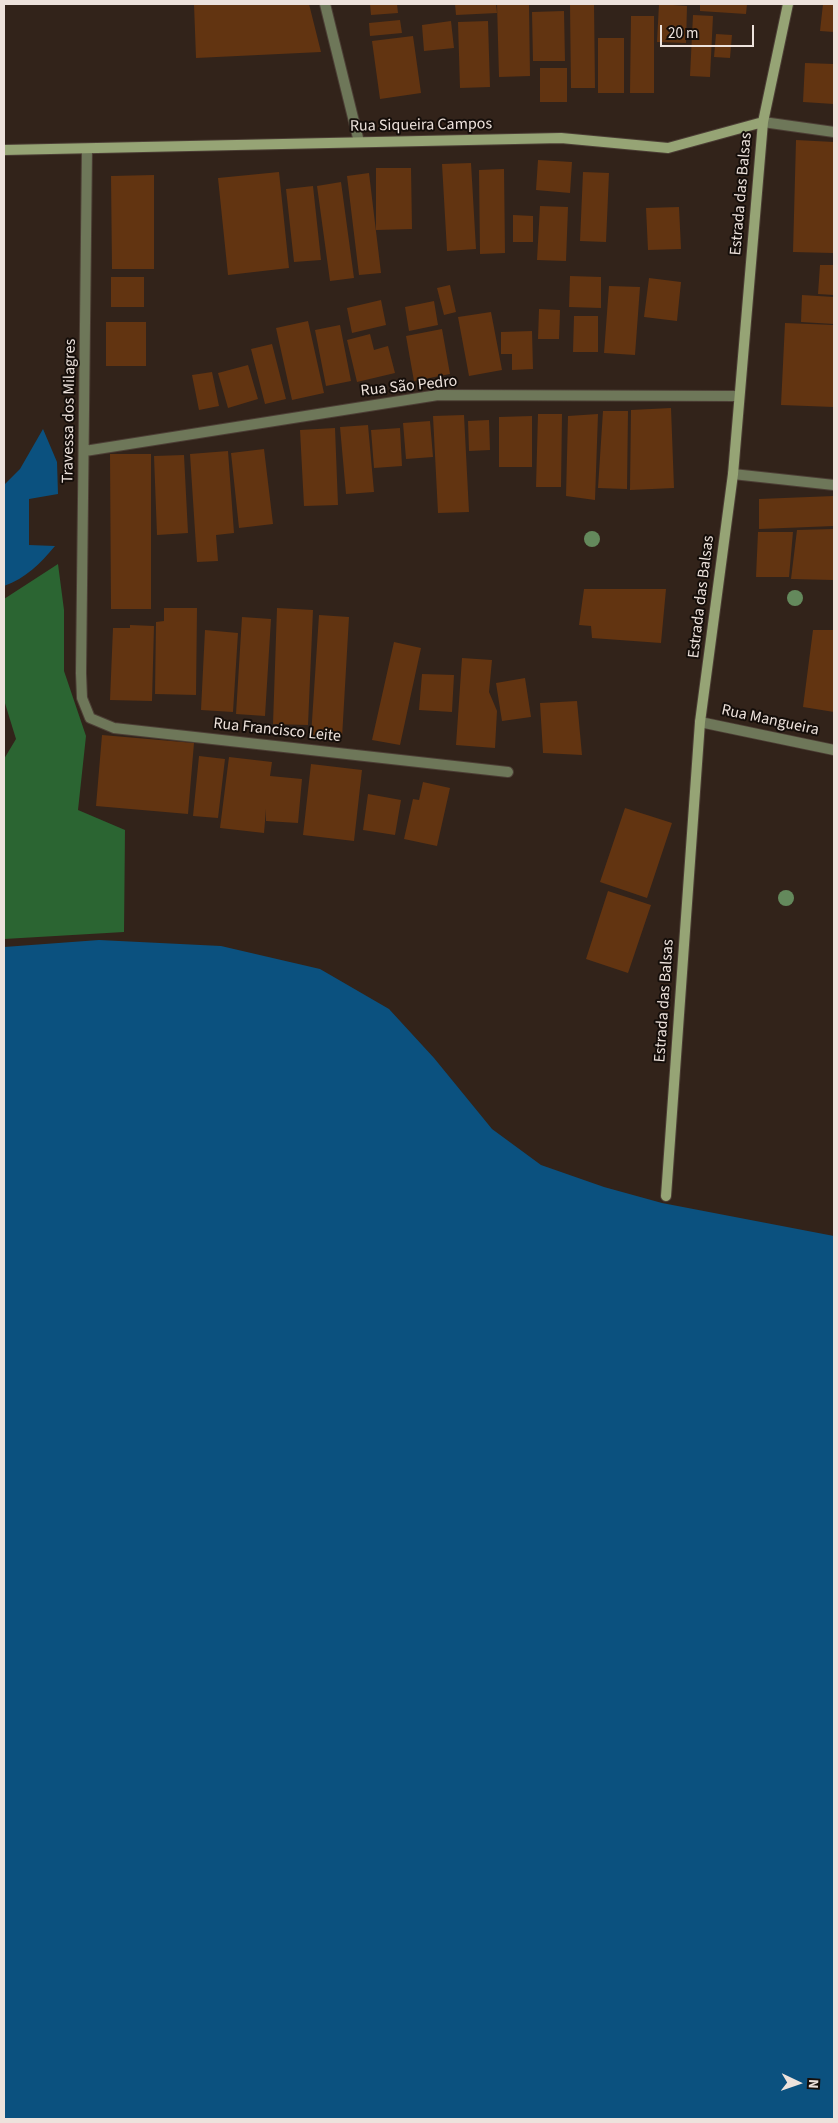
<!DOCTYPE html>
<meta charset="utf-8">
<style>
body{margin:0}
#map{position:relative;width:838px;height:2123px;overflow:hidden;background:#32231a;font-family:"Source Sans 3",sans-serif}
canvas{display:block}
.frame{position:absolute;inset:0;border:5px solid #ede2dc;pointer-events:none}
.north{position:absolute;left:773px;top:2058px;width:50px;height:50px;-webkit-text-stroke:4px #150e0a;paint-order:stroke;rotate:93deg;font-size:14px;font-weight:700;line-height:20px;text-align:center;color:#ede2dc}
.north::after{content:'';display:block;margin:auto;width:18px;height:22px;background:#ede2dc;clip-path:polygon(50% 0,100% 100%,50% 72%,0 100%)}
.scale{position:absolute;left:660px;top:25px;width:94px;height:22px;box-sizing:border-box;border:2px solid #ede2dc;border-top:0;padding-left:6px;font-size:15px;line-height:18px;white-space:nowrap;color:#ede2dc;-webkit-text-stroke:4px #150e0a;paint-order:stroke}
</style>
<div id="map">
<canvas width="838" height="2123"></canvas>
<div class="frame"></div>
<div class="north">N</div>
<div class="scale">20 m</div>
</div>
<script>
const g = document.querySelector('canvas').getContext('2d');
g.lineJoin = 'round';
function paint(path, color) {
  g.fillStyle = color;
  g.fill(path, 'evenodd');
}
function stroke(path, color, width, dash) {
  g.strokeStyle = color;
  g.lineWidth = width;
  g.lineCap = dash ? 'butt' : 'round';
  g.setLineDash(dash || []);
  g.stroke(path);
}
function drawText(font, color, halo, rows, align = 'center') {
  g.font = font + ' "Source Sans 3",sans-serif';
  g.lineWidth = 4;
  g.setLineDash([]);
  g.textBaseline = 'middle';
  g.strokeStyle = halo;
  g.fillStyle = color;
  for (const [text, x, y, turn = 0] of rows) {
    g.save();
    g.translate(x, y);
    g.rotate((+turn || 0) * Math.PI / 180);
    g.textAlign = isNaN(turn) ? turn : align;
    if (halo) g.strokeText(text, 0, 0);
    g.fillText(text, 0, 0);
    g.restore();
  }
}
paint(new Path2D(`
 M58 564 64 610V671L86 736 78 810 125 830 124 932 4 939V759L16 739 4 700V599Z`), '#2b6532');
paint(new Path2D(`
 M43 429 57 462 58 494 29 499V545L55 546C40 564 26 578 4 586V485L20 469Z
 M99 940 221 946 320 969 389 1009 434 1058 492 1129 541 1165 604 1187 662 1203 834 1236V2119H4V947Z`), '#0b517f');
paint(new Path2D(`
 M194 4H309L321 52 196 58Z
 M370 4H397L398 13 371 15Z
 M455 4H496L497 13 456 15Z
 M497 4H529L530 76 499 77Z
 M570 4H594L595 88H571Z
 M659 4 687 6 686 43 657 42Z
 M700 4H747L746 14 700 11Z
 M823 4H834V32L820 31Z
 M564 11 565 61H533L532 12Z
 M693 15 713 16 710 77 690 76Z
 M631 16H654V93H630Z
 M400 20 402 33 370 36 369 23Z
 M451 21 454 48 424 51 422 25Z
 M488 21 490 87 460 88 458 22Z
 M716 34 732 35 730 58 714 57Z
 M413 36 421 93 380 99 372 41Z
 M598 38H624V93H598Z
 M805 63 834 64V104L803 102Z
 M540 68H567V102H540Z
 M796 140 834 142 833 253 793 252Z
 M538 160 572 162 570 193 536 190Z
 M471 163 476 249 447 251 442 164Z
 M376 168H411L412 229 376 230Z
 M504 169 505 253 480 254 479 170Z
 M279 172 289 268 228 275 218 178Z
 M583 172 609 173 606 242 580 241Z
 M369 173 381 273 359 275 347 176Z
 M154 175V269H112L111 176Z
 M341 182 354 278 330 281 317 186Z
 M313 186 321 260 294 262 286 189Z
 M540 206 568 207 566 261 537 260Z
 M679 207 681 249 648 250 646 208Z
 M513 215 533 216V242H513Z
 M820 265H834V295L818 294Z
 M570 276 601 277V308L569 307Z
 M111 277H144V307H111Z
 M649 278 681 282 677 321 644 317Z
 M450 285 456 312 444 315 437 288Z
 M609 286 640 287 635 355 604 353Z
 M802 295 834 297V324L801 322Z
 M381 300 386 325 352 333 347 308Z
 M434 301 438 325 409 331 405 307Z
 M539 309 560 310 559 339H538Z
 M491 312 502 370 469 376 458 317Z
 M574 316H598V352H573Z
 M308 321 324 393 292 400 276 328Z
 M106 322H146V366H106Z
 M785 323 834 325V407L781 405Z
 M340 325 351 381 326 386 315 330Z
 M442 329 450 374 414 381 406 336Z
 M532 331 533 369 512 370V354H501V332Z
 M370 334 374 350 388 346 395 373 357 382 347 340Z
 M272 344 286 399 265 404 251 349Z
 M248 365 258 399 228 408 218 373Z
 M212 372 219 406 199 410 192 375Z
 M671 408 674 488 630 490 631 410Z
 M603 411H628L627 489 598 488Z
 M538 414H562L561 487H536Z
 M598 414 595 500 566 496 568 416Z
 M464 415 469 512 438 513 433 416Z
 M532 416V467H499V417Z
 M489 420 490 450 469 451 468 421Z
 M430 421 433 457 406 459 403 423Z
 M368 425 374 492 346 494 340 427Z
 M335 428 338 505 304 506 300 430Z
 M400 428 402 466 374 468 371 430Z
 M264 449 273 524 239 528 231 453Z
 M228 451 234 533 216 535 218 561 197 562 190 454Z
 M110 454H151V609H111Z
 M184 455 188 533 157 535 154 456Z
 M834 496V526L759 529V499Z
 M834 529V580L791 579 797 530Z
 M758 532H793L789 577H756Z
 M584 589H666L661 643 592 638 591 626 579 625Z
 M164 608H197L196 695 155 694 156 622 164 621Z
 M277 608 313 610 308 725 273 724Z
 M319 615 349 617 342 738 311 736Z
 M242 617 271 619 265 716 236 714Z
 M130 625 154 626 152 701 110 700 113 628H130Z
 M205 630 238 633 233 712 201 710Z
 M813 630H834V712L803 707Z
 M394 642 421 648 400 745 372 740Z
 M462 658 492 660 489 692 497 711 495 748 456 745Z
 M422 674 454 675 452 712 419 710Z
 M525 678 531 717 502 721 496 683Z
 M577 701 582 755 543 753 540 703Z
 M102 735 194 743 188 814 96 806Z
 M199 756 225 759 218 818 193 816Z
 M229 757 272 762 270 776 302 779 298 823 266 821V809L264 833 220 828Z
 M311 764 362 770 354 841 303 835Z
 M423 782 450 788 437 846 404 839 413 799 419 800Z
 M368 794 401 800 395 835 363 830Z
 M625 808 672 823 647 898 600 882Z
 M608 891 651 905 628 973 586 959Z`), '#623411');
const street = new Path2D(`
 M325 4 359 142
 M763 122 834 132
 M87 149 81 673 82 698 90 718 114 728 508 772
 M85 451 438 395 739 396
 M733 474 834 485
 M700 722 834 750`);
const secondary = new Path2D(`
 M4 150 561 138 668 148 763 122
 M666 1196 700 722 733 474 763 122 788 4`);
stroke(street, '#4c3e35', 12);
stroke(secondary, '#4c3e35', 12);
stroke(street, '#6e7759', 10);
stroke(secondary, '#96a475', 10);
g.fillStyle = '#64895c';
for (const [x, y] of [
 [592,539],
 [795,598],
 [786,898]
]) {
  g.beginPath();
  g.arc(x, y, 8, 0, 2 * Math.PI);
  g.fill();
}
drawText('16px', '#ede2dc', '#150e0a', [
 ["Rua Siqueira Campos",421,126,-1],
 ["Estrada das Balsas",742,194,-85],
 ["Rua São Pedro",409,387,-6],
 ["Travessa dos Milagres",70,411,-89],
 ["Estrada das Balsas",702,597,-83],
 ["Rua Mangueira",770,721,12],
 ["Rua Francisco Leite",277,731,6],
 ["Estrada das Balsas",665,1001,-86]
]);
</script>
